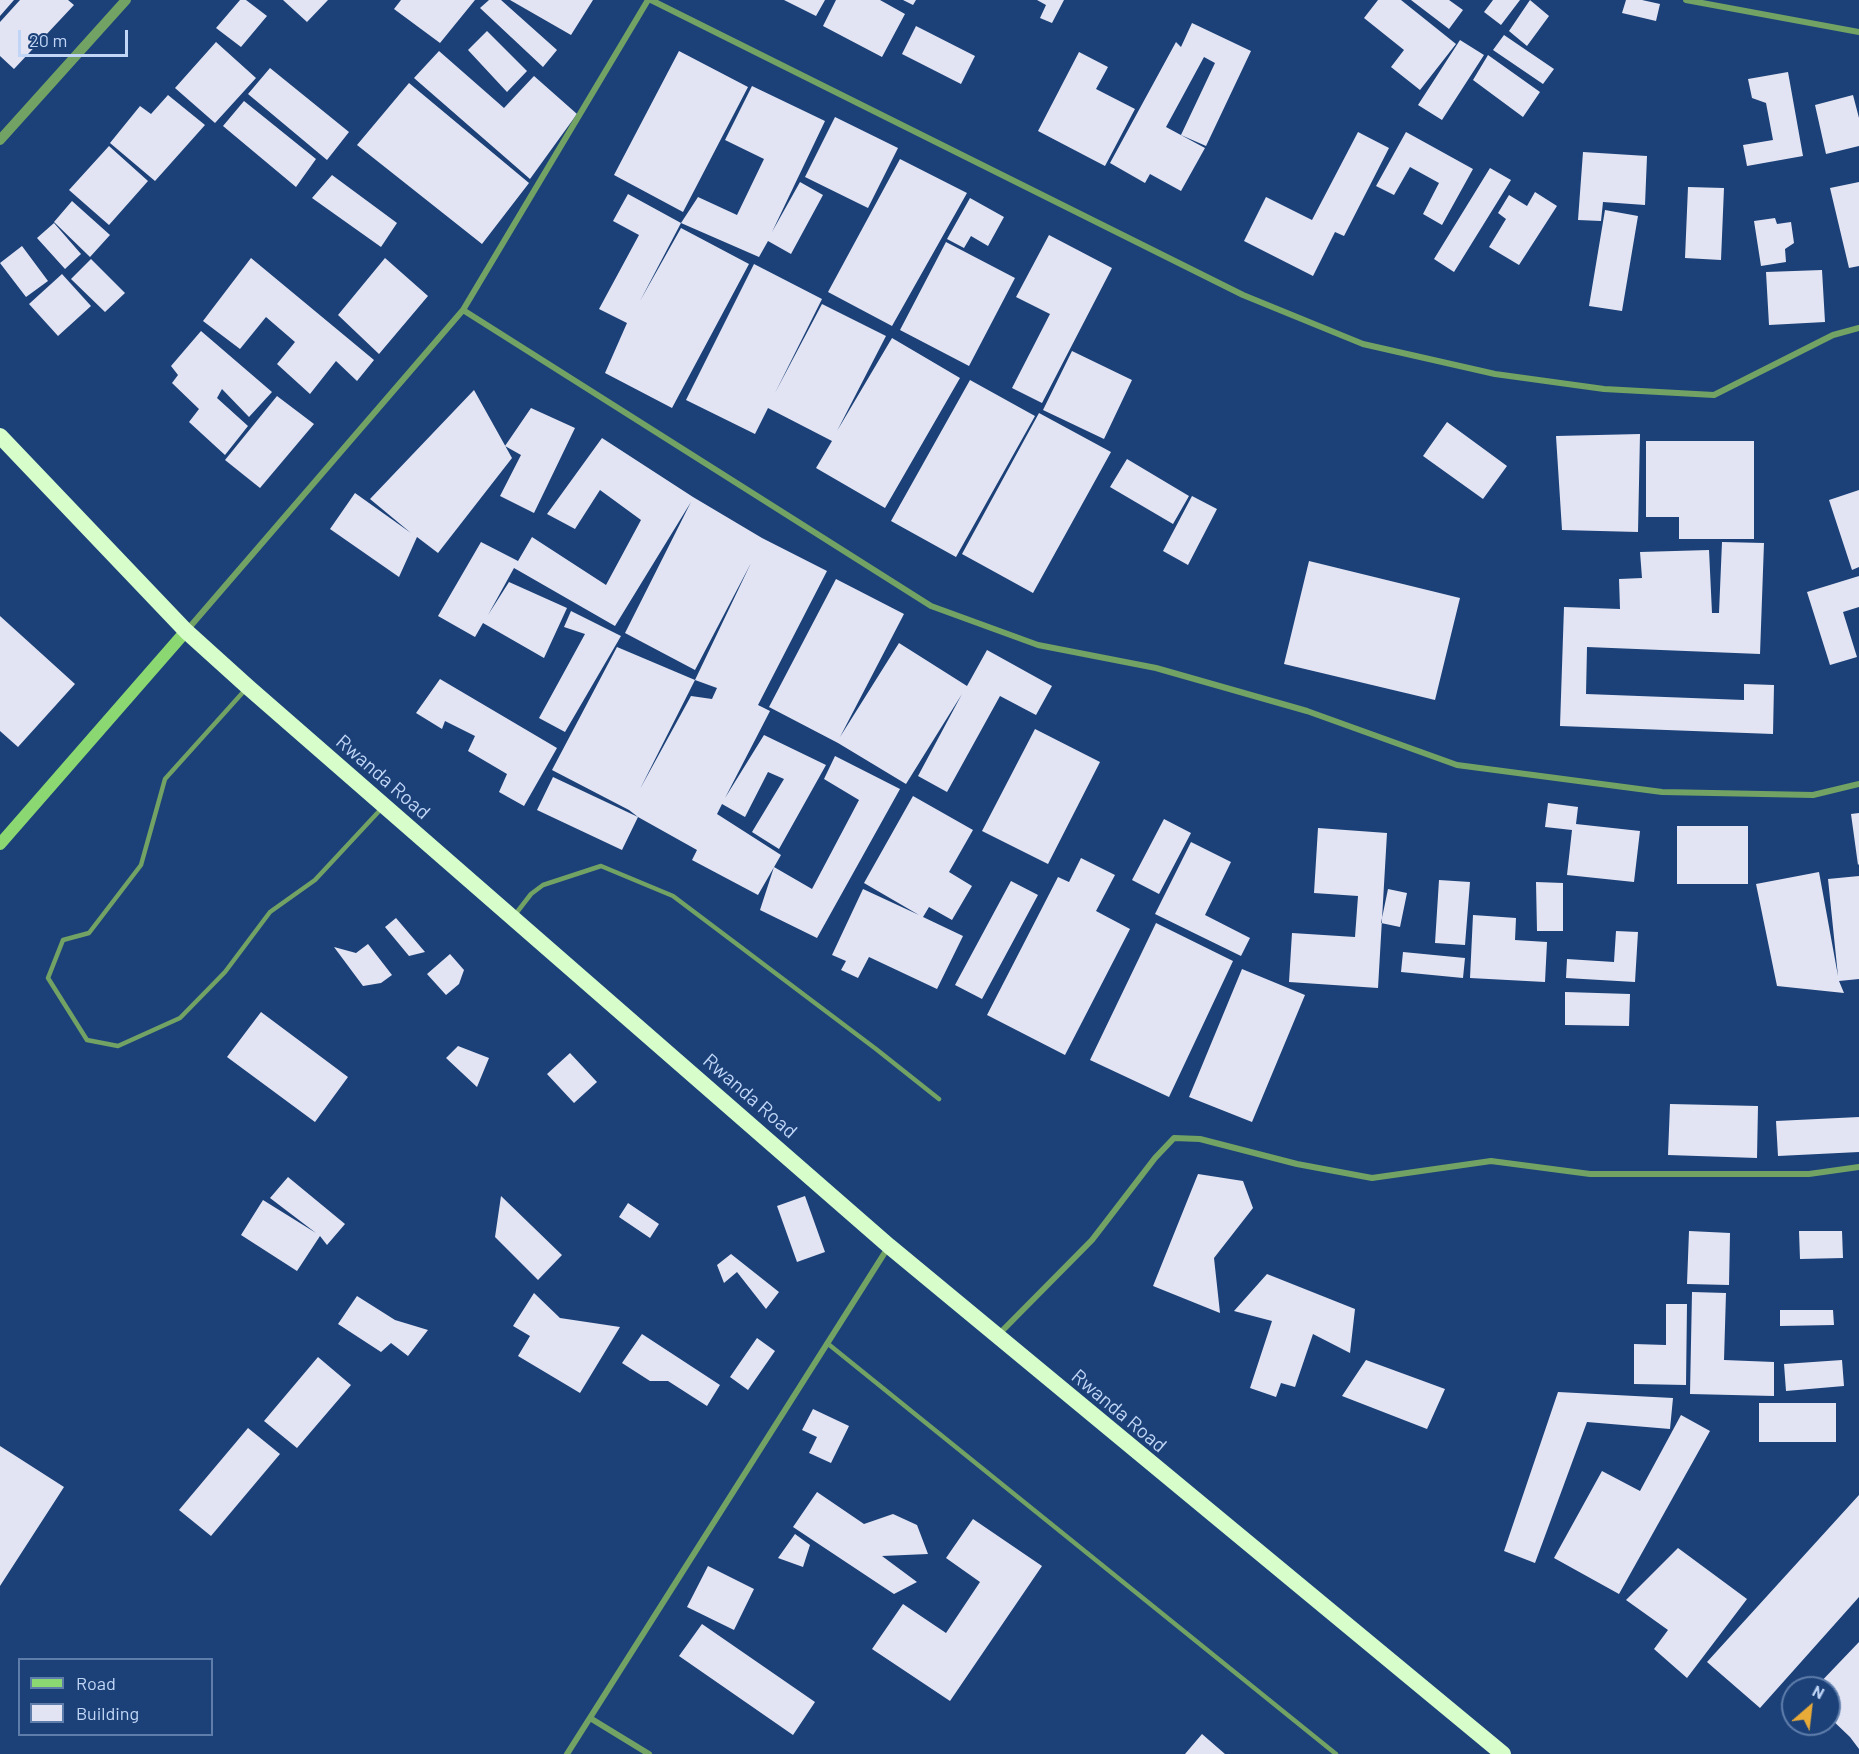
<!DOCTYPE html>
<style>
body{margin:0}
#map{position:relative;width:1859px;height:1754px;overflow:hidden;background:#1c4178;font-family:Barlow,sans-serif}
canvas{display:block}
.legend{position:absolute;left:18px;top:1658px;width:195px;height:78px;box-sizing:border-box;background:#1c4178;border:2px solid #5e7dab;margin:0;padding:8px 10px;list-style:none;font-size:18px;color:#c1d6f7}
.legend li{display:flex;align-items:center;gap:12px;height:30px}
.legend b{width:30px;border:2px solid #5e7dab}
.north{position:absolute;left:1781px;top:1676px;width:60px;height:60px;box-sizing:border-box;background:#1c4178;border:2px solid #5e7dab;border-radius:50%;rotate:28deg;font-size:16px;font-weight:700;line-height:24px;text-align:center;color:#c1d6f7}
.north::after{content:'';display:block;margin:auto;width:21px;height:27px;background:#e9ab38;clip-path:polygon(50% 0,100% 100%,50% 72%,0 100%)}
.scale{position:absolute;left:18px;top:30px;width:110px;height:27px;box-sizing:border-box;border:3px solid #c1d6f7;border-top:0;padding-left:8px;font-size:18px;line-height:21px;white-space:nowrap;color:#c1d6f7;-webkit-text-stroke:4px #1c4178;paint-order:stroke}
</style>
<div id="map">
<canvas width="1859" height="1754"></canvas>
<ul class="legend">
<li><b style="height:8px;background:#8bd772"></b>Road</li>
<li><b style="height:16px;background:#e2e4f3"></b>Building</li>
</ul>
<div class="north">N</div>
<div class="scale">20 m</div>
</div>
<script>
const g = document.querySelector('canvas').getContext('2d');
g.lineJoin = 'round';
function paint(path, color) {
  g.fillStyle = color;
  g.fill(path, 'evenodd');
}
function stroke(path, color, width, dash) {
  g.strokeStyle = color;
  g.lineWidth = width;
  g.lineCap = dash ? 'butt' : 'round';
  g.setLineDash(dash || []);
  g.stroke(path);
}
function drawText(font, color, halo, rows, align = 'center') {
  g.font = font + ' Barlow,sans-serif';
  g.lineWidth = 6;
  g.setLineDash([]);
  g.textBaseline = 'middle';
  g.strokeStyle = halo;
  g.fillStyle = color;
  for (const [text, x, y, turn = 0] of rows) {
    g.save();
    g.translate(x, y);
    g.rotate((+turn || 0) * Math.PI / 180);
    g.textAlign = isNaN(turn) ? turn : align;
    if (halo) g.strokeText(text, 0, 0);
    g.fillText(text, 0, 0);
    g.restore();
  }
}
paint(new Path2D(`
 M0 0H14L0 16Z
 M20 0H68L74 5 14 69 0 56V22Z
 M240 0H246L267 16 241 47 216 28Z
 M283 0H328L307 22Z
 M401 0H475L440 43 394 9Z
 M489 0H501L557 50 543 67 480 8Z
 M510 0H593L571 35Z
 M784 0H825L816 16Z
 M836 0H880L905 14 882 57 823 26Z
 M903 0H916L913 5Z
 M1037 0H1064L1052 23 1040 18 1046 5Z
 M1378 0H1401L1456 44 1420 90 1391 67 1404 50 1364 18Z
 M1411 0H1449L1463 10 1449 29Z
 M1493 0H1520L1501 25 1484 12Z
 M1530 0 1549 16 1527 46 1509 31Z
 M1626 0H1642L1660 4 1656 21 1622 13Z
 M1192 23 1251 51 1206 146 1181 135 1215 63 1204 57 1166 127 1205 148 1181 191 1150 174 1145 183 1110 163 1176 42 1181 47Z
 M916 26 975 56 961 84 902 54Z
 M487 31 527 71 507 92 468 50Z
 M1504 35 1554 69 1543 84 1493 50Z
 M1460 40 1484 55 1442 120 1418 105Z
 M216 42 256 78 215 123 175 88Z
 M439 51 504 108 534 76 577 114 530 179 414 78Z
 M679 51 748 87 683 212 614 175Z
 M1079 52 1108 67 1096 89 1135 109 1105 166 1038 131Z
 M1488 55 1540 92 1523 117 1473 80Z
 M270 68 349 132 327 160 248 94Z
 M1788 72 1803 156 1747 166 1743 145 1773 140 1766 103 1752 98 1748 79Z
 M409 83 529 183 482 244 357 145Z
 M752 86 825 121 772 232 800 182 823 195 791 254 768 241 759 257 681 223 698 197 737 215 764 159 725 140Z
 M168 95 205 125 155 181 110 143 140 106 151 114Z
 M1853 95 1859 118V146L1826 154 1815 105Z
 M244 101 316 159 296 187 223 126Z
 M835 117 898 148 868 208 805 177Z
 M1358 132 1389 148 1344 236 1335 232 1313 276 1244 241 1266 197 1312 220Z
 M1406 132 1473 169 1442 225 1423 214 1439 183 1410 167 1394 195 1376 186Z
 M109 146 148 181 109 225 69 190Z
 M1583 152 1647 156 1645 205 1603 202 1601 221 1578 220Z
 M900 159 967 193 892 326 828 292Z
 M1490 168 1511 180 1454 272 1434 259Z
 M332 175 397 223 381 247 312 198Z
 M1859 182V266L1849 268 1830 188Z
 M1688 187 1724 188 1721 260 1685 258Z
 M1535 192 1557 206 1519 265 1489 247 1506 219 1498 213 1509 195 1527 206Z
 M628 194 681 223 640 301 681 228 749 264 672 408 605 373 627 323 599 309 639 235 613 221Z
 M970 198 1004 217 988 246 971 236 964 248 947 239Z
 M72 201 110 235 90 257 54 222Z
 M1605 210 1638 216 1622 311 1589 306Z
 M1775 218 1777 224 1791 222 1794 243 1785 249 1786 262 1761 266 1754 221Z
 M54 223 81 254 65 269 37 238Z
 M1049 235 1112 268 1042 403 1012 388 1050 314 1016 297Z
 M946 242 1015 278 969 366 900 330Z
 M22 246 48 281 26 297 0 263Z
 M251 258 374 360 357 381 336 361 310 394 277 364 295 342 266 317 240 349 203 321Z
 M385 258 428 296 379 354 338 315Z
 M91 259 125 293 105 312 71 279Z
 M754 264 822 299 775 393 822 304 886 336 837 431 892 338 960 378 885 508 816 468 832 441 768 408 755 434 686 400Z
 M1822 270 1825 322 1769 325 1766 272Z
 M62 274 91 306 58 336 29 304Z
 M201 331 272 392 249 417 222 389 217 398 248 426 225 455 189 422 199 409 172 383 178 375 171 366Z
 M1072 351 1132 380 1104 439 1043 410Z
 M970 380 1035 416 956 557 891 521Z
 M474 390 512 458 438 553 417 537 399 577 330 529 355 493 411 533 370 499Z
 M277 396 314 424 260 488 225 460Z
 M531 408 575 428 534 513 500 496 521 455 505 446Z
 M1039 413 1111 452 1033 593 962 554Z
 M1447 422 1507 466 1483 499 1423 456Z
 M1640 434 1638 532 1562 530 1556 436Z
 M602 438 693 497 762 538 827 571 758 705 770 711 725 798 764 735 826 765 779 849 752 832 784 779 768 772 745 817 722 804 717 814 781 855 758 895 692 860 697 850 638 817 622 850 537 810 553 777 638 817 629 810 552 770 617 647 695 680 640 789 691 696 712 699 717 688 695 680 751 563 695 670 625 633 691 502 615 626 514 568 488 615 509 582 567 608 544 658 483 623 475 637 438 616 481 542 518 561 532 537 606 585 641 520 600 490 575 529 547 514Z
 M1646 441H1754V539H1679V517H1646Z
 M1127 459 1189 496 1173 524 1110 487Z
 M1859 490V567L1852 570 1829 500Z
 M1192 496 1217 509 1188 565 1163 551Z
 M1722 542 1764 543 1760 654 1587 647 1586 694 1744 700V684L1774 685 1773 734 1560 726 1564 607 1620 609 1619 579 1642 578 1640 552 1709 550 1712 613H1719Z
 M1309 561 1460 598 1435 700 1284 664Z
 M1859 576V607L1843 612 1857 657 1830 665 1807 592Z
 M836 579 904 614 840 737 899 643 967 686 987 650 1052 686 1036 715 1000 696 947 792 918 776 962 694 906 784 838 743 769 707Z
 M571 611 621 636 565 732 539 718 585 634 564 627Z
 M0 616 75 684 18 747 0 731Z
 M440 679 557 748 524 806 499 792 507 774 468 751 475 736 445 721 442 729 416 713Z
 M1035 729 1100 762 1048 864 982 831Z
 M835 756 900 789 817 938 760 910 774 867 812 889 859 800 824 779Z
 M913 796 973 830 949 872 972 886 952 920 929 907 923 917 963 936 937 989 869 957 858 978 841 970 846 961 832 955 863 889 919 915 864 883Z
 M1548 803 1578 807 1576 824 1640 831 1634 882 1567 875 1572 830 1545 827Z
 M1859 813V864L1858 865 1851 814Z
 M1164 819 1191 833 1159 894 1132 880Z
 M1677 826H1748V884H1677Z
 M1318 828 1387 833 1378 988 1289 982 1292 933 1355 937 1358 896 1314 893Z
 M1191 842 1231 862 1205 915 1250 938 1241 956 1155 914Z
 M1081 858 1115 875 1096 911 1130 929 1065 1055 987 1015 1058 877 1069 882Z
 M1819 872 1838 976 1828 879 1859 876V979L1839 981 1844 993 1777 986 1756 884Z
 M1439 880 1470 882 1465 945 1435 943Z
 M1011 881 1038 895 982 999 955 985Z
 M1536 882 1563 883V931H1537Z
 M1388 889 1407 893 1400 927 1381 923Z
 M1473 915 1516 918 1515 940 1547 942 1545 982 1470 978Z
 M396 918 425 952 409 956 385 927Z
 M1156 923 1233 961 1169 1097 1090 1060Z
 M1616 931 1638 932 1635 982 1566 978 1567 959 1614 962Z
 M368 944 392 975 381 983 363 986 334 947 356 953Z
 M1403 952 1465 958 1463 978 1401 972Z
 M450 954 464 970 459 984 446 995 427 974Z
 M1242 969 1305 995 1252 1122 1189 1097Z
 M1565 992 1630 994 1629 1026 1565 1025Z
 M261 1012 348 1077 315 1122 227 1057Z
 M458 1046 489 1058 477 1087 446 1058Z
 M570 1053 597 1082 574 1103 547 1074Z
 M1670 1104 1758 1106 1757 1158 1668 1155Z
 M1859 1117V1152L1778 1156 1776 1121Z
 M1198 1174 1243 1181 1253 1208 1214 1258 1220 1313 1153 1286Z
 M288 1177 345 1224 327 1245 320 1236 297 1271 241 1235 263 1200 316 1233 270 1198Z
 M501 1196 562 1255 538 1280 495 1237Z
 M805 1196 825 1252 797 1262 777 1206Z
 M628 1203 659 1224 650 1238 619 1217Z
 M1689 1231 1730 1233 1729 1285 1687 1284Z
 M1799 1231H1842L1843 1258 1800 1259Z
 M731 1254 779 1292 766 1309 737 1272 724 1283 717 1265Z
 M1267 1274 1355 1309 1350 1353 1313 1334 1295 1387 1281 1383 1276 1397 1250 1388 1272 1321 1234 1311Z
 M1692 1292 1726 1293 1724 1360 1774 1362V1396L1690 1394Z
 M534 1293 560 1318 620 1327 580 1393 518 1356 530 1336 513 1326Z
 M357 1296 395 1320 428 1330 408 1356 391 1343 381 1352 338 1324Z
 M1666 1304H1687L1686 1385 1634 1384V1344L1666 1345Z
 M1780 1310H1833L1834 1325 1780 1326Z
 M642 1334 720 1385 707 1406 668 1381H650L622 1363Z
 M757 1338 775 1351 748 1390 730 1377Z
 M318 1357 351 1385 297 1448 264 1421Z
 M1366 1360 1445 1389 1427 1429 1342 1396Z
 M1842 1360 1844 1386 1786 1391 1784 1364Z
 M1558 1392 1673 1398 1670 1429 1587 1422 1535 1563 1504 1551Z
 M1759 1403H1836V1442H1759Z
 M813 1409 849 1426 831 1463 809 1453 817 1437 802 1430Z
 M1681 1415 1710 1431 1619 1594 1554 1558 1602 1471 1640 1491Z
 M248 1428 280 1454 211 1536 179 1510Z
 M0 1446 64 1487 0 1586Z
 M817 1492 864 1524 893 1514 917 1525 928 1554 882 1556 917 1582 894 1594 793 1527Z
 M1859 1495V1597L1760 1708 1707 1662Z
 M973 1519 1042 1566 950 1701 872 1649 903 1604 946 1633 980 1582 946 1558Z
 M795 1534 810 1545 803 1567 778 1558Z
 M1678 1548 1747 1599 1687 1678 1654 1649 1668 1630 1626 1600Z
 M708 1566 754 1589 734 1630 687 1607Z
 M702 1624 815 1702 793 1735 679 1656Z
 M1859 1642V1749L1850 1737 1829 1717V1688H1815Z
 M1202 1734 1225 1754H1185Z`), '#e2e4f3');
stroke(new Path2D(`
 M245 690 165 779 141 865 89 933 63 940 48 978 87 1040 118 1046 180 1018 225 972 270 912 315 880 382 808
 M514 916 531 894 543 885 601 866 673 896 876 1049 939 1099
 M827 1343 1336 1754`), '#72a264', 4.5);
stroke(new Path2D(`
 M651 0 1243 295 1363 344 1495 374 1604 389 1714 395 1833 335 1859 328
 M1686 0 1859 32
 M463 310 931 606 1038 645 1156 668 1307 711 1457 765 1662 792 1813 795 1859 784
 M188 629 463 310 648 0
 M999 1334 1092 1240 1155 1158 1174 1138 1200 1139 1297 1164 1372 1178 1491 1161 1590 1174H1809L1859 1167
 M590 1718 649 1754
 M567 1754 889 1246`), '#72a264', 6);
stroke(new Path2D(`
 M0 140 126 0`), '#72a264', 10);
stroke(new Path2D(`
 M0 844 186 631`), '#8bd772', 12);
stroke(new Path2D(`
 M0 436 186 631 248 687 889 1246 1503 1754`), '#d6fdca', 16);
drawText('20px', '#c1d6f7', '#1c4178', [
 ["Rwanda Road",383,777,41],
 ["Rwanda Road",750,1096,41],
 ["Rwanda Road",1119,1411,40]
]);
</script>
